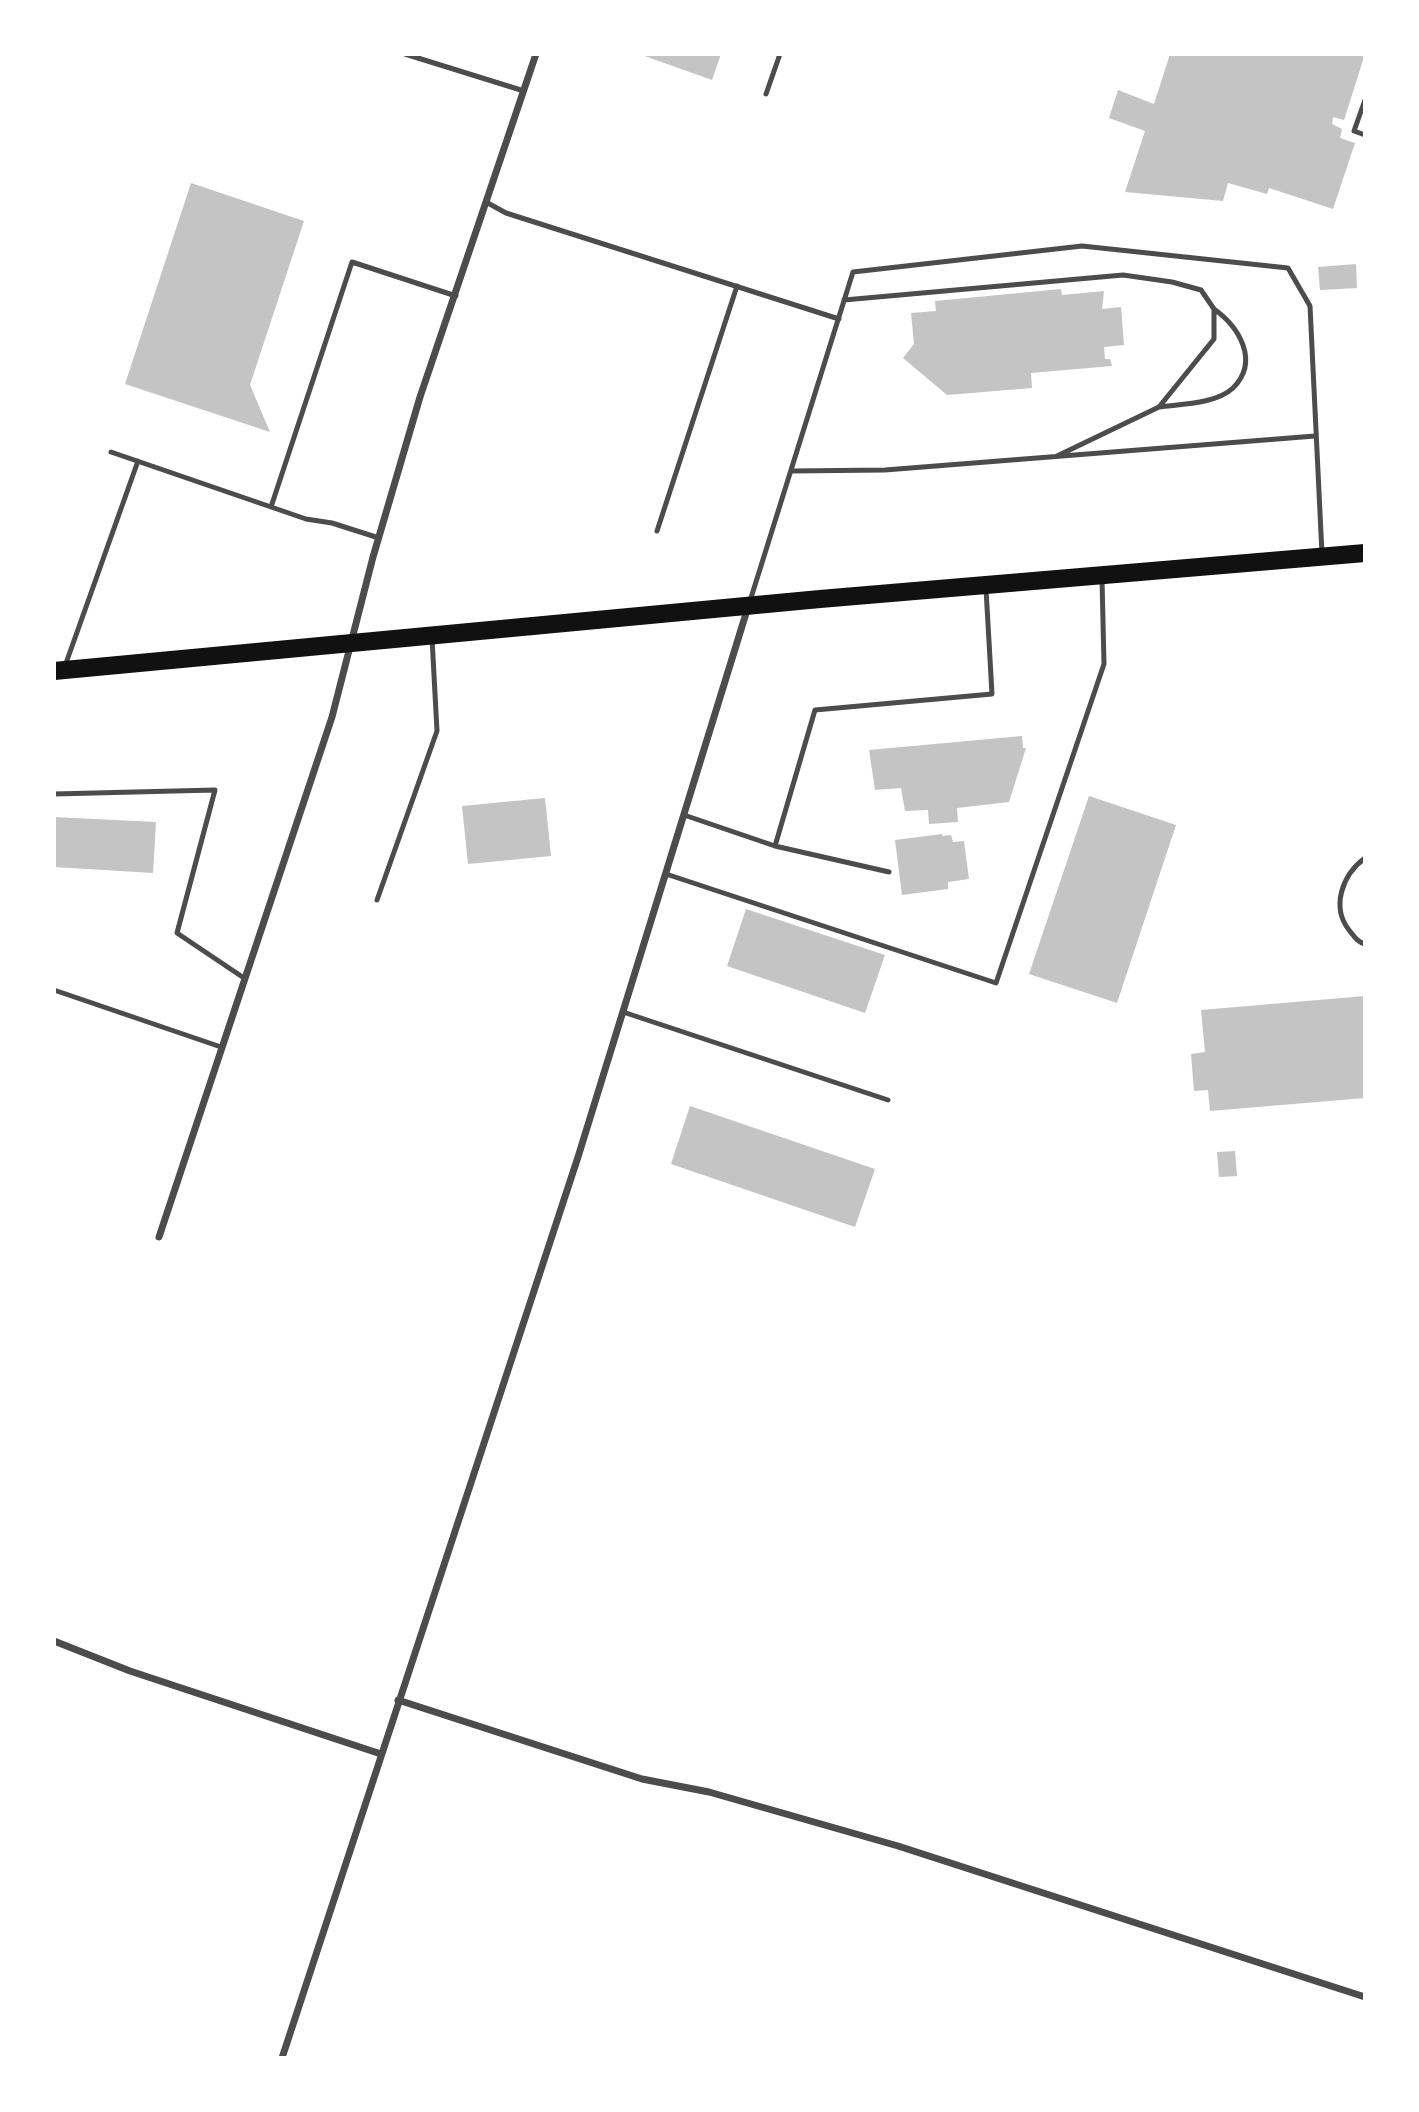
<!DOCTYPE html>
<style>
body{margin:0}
#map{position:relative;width:1419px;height:2112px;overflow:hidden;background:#fff;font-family:"Space Grotesk",sans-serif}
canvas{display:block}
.frame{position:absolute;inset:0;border:56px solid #fff;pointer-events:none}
</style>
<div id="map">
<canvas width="1419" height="2112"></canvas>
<div class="frame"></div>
</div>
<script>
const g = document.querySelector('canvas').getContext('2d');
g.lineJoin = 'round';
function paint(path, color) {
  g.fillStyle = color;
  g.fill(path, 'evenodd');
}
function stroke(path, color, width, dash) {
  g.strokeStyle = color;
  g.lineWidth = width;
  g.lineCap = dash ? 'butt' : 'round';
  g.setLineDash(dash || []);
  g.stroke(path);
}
paint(new Path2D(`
 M639 54H721L712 80Z
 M1170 54H1365L1344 120 1333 117 1332 124 1342 129 1340 138 1355 143 1333 209 1269 188 1267 194 1228 183 1223 201 1125 192 1145 131 1109 118 1118 90 1154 104Z
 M191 183 304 221 250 385 270 432 125 384Z
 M1356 264 1357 288 1320 290 1318 267Z
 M1061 289 1062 295 1104 291 1102 309 1121 307 1124 345 1104 347 1105 359H1110L1112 366 1031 373 1032 388 947 395 903 358 914 344 911 313 936 311 935 301Z
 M1022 736 1023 748H1026L1009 802 957 808 958 822 929 824 928 810 905 811 901 788 875 790 869 750Z
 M1089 796 1176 825 1117 1003 1029 974Z
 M545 798 551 856 468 864 462 806Z
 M54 817 156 822 153 873 54 867Z
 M942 834V836L951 835 953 842 964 841 969 879 948 882V889L902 895 895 840Z
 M746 909 885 955 865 1013 727 966Z
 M1365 996V1098L1210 1111 1208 1090 1194 1091 1191 1054 1205 1052 1201 1010Z
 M690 1106 875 1169 855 1227 671 1164Z
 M1235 1151 1237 1176 1219 1177 1217 1152Z`), '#c4c4c4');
stroke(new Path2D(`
 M405 54 524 91
 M766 94 780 54
 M1365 100 1354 131 1365 135
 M486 202 506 213 839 319
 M844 300 1123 275 1172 282 1201 290 1214 309V339L1159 407 1057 456
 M1159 407C1181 404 1216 404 1233 388 1260 361 1239 327 1214 309
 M111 452 306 519 332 523 379 538
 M791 471 885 470 1315 436
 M271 507 352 262 456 296
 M657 531 737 286
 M750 601 853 272 1082 246 1288 268 1310 306 1322 554
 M65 666 138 461
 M54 794 215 790 177 933 244 978
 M684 815 775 846 815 710 992 694 986 589
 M775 846 889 872
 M1365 858C1342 875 1331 907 1349 930 1354 936 1357 942 1365 944
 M666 874 996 983 1104 664 1102 579
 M377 900 437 731 432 638
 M54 990 221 1047
 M623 1012 888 1100`), '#4c4c4c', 5);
stroke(new Path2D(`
 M159 1237 332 717 373 557 420 397 536 54
 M54 1641 130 1671 381 1754
 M398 1700 642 1779 709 1792 898 1846 1365 1997
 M282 2058 578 1157 748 607`), '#4c4c4c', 7);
stroke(new Path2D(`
 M54 671 820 599 1365 553`), '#111', 18);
</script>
